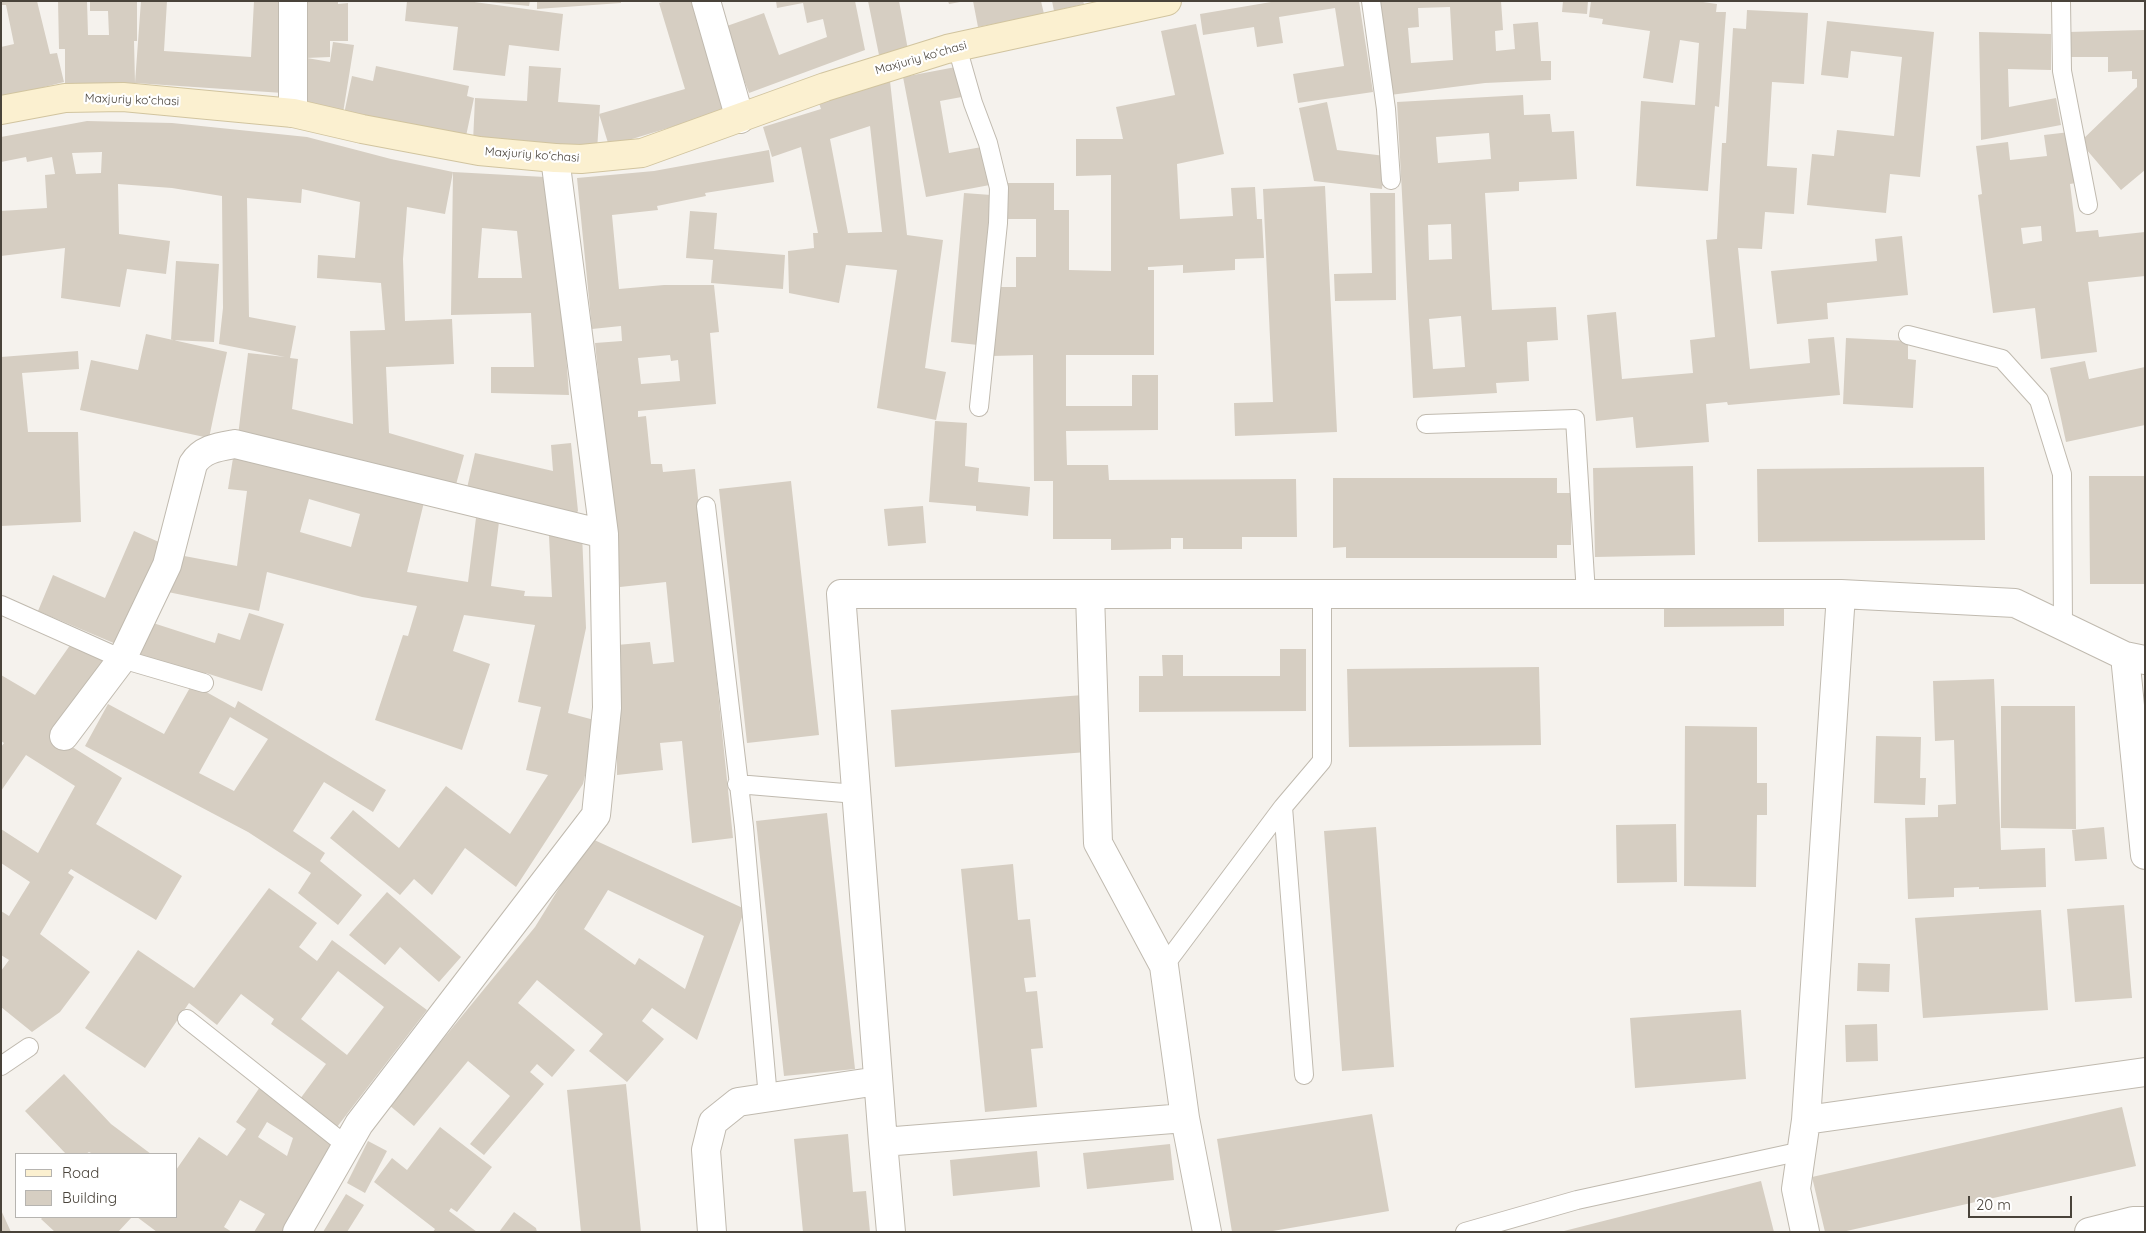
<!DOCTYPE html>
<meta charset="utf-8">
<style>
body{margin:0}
#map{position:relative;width:2146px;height:1233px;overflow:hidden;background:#f5f2ed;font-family:Quicksand,sans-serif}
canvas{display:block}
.frame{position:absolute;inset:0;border:2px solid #49433a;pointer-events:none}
.legend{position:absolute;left:15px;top:1153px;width:162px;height:65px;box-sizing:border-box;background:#fff;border:1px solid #b6b4b0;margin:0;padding:6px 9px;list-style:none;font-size:15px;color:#49433a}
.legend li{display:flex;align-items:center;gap:10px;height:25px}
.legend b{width:25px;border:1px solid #b6b4b0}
.scale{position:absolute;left:1968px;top:1196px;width:104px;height:22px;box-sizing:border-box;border:2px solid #49433a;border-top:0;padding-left:6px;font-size:15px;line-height:18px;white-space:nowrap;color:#49433a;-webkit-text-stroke:4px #fff;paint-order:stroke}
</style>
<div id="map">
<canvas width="2146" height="1233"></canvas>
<div class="frame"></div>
<ul class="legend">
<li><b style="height:6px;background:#fbf0d0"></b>Road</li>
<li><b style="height:14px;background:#d6cec2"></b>Building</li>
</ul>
<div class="scale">20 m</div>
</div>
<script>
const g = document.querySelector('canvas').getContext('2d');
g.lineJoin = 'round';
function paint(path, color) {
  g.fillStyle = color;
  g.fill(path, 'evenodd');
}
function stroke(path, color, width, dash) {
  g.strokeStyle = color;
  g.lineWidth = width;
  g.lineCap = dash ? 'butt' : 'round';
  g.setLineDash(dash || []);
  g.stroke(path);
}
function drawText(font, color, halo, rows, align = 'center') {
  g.font = font + ' Quicksand,sans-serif';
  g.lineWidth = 4.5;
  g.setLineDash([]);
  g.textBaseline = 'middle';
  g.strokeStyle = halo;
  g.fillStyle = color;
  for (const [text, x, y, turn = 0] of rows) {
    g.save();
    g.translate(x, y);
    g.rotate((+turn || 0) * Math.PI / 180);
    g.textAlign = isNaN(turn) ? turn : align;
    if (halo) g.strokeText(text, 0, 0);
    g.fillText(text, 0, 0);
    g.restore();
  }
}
paint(new Path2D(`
 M1 1H37L50 54 57 53 64 82 1 98V47L14 44 6 5H1Z
 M58 1H87L88 35H109L108 11H90V1H137V41H134L135 83 65 84V49H59Z
 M141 1H167L164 51 251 57 254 1H288L283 93 135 83Z
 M306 1H338V4L348 3V41H330V57L306 58Z
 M407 1H467L563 14 559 51 509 45 505 76 453 70 458 27 405 21Z
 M479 1H530L529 6Z
 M537 1H621V3L537 9Z
 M665 1H691L724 111 609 146 599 114 685 89 659 3Z
 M776 1H855L865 50 749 93 724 27 764 13 779 55 827 37 823 19 807 23 803 3 777 8Z
 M868 1H899L908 50 879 55Z
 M948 1H960V2L949 4Z
 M973 1H1041L1044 14 978 27Z
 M1052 1H1083L1084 4 1054 11Z
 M1277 1H1359L1373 92 1298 103 1293 74 1344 66 1335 8 1279 17 1283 43 1257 47 1254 27 1203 35 1200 14Z
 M1377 1H1501L1503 30 1495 31 1496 51 1515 49 1513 24 1538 22 1541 61H1551V80L1485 83 1390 95ZM1450 7 1453 60 1411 63 1408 28 1419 27 1418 8Z
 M1563 1H1588L1587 14 1562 12Z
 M1591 1H1696L1717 4 1716 12H1726L1719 107 1715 106 1708 191 1636 186 1641 101 1695 105 1699 43 1680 40 1673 83 1643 78 1650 31 1602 24 1603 19 1589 17Z
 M1747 10 1808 13 1804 84 1772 82 1767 166 1797 168 1794 214 1765 212 1762 249 1738 248 1750 369 1810 363 1808 339 1834 337 1840 395 1728 405 1727 402 1706 404 1709 442 1636 448 1633 417 1596 421 1587 315 1616 312 1622 379 1693 373 1690 340 1715 337 1706 240 1717 239 1722 143H1726L1733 28 1746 29Z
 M1827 21 1934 32 1920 177 1890 174 1886 213 1807 205 1812 154 1834 156 1837 130 1894 136 1902 57 1851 51 1848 78 1821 75Z
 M1196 24 1224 154 1177 164 1180 219 1233 216 1231 188 1255 187 1257 219H1262L1264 258 1235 259V270L1183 273V265L1148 267V270H1154V355H1066V406H1132V375H1158V430L1066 431 1067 465H1108L1109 480 1296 479 1297 537H1242V549H1183V538H1171V549L1111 550V539H1053V481H1034L1033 355 991 356 995 287H1016V257H1036V219H1002V183H1054V210H1069V270L1111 271V175L1076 176V139H1123L1116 107 1175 95 1161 31Z
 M2145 30V170L2121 190 2080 142 2137 87V79H2132V71L2108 72V57H2069L2068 32Z
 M1979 32 2051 34V70L2008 69 2009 107 2056 98 2061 125 1981 140Z
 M333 42 354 45 343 113 300 107 307 58 330 62Z
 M376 66 469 86 467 96 474 98 465 141 344 114 352 76 373 81Z
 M529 66 561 68 558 102 600 105 597 150 473 142 475 98 527 101Z
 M961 66 967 96 940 101 949 153 987 146 995 184 926 197 903 77Z
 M890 81 907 235 943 240 925 368 946 372 936 420 877 408 897 270 846 265 839 303 789 293 788 251 814 248 813 233H818L801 147 772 157 763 127 821 109 819 103ZM870 126 882 232 848 233 830 139Z
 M1523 95 1524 115 1550 114 1552 132 1574 131 1577 179 1519 182V191L1485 193 1492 310 1556 307 1558 340 1527 342 1529 381 1496 383 1497 393 1413 398 1397 102ZM1489 133 1491 159 1438 163 1436 137ZM1451 224 1452 259 1429 260 1428 225ZM1461 316 1465 367 1433 369 1429 319Z
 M1327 102 1337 150 1385 156 1382 189 1314 181 1299 108Z
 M87 121 172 123 307 137 391 159 453 172 445 214 407 207 403 259 405 321 452 319 454 364 386 367 389 433 464 455 454 492 238 436 248 353 285 357 219 344 223 308 222 196 172 188 118 184 119 234 170 241 166 274 127 269 120 307 61 298 65 248 1 256V211L47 208 45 175 55 174 52 157 27 162 26 157 1 162V137ZM102 152 101 173 76 174 72 153ZM302 189 360 202 355 258 318 255 317 278 381 283 385 330 350 331 353 424 292 409 298 359 290 358 296 326 249 317 247 198 301 203Z
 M2070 132 2076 183 2070 184 2076 232 2098 230 2099 237 2145 232V276L2088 282 2097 352 2041 359 2035 308 1993 313 1978 195 1982 194 1976 146 2008 142 2010 160 2047 156 2044 135ZM2041 226 2042 241 2023 244 2021 228Z
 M769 150 774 182 705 193 706 196 657 206 658 210 612 215 619 289 664 285H714L719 332 710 333 716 404 638 411V417L646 416 651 464H662L663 472 695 469 733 838 692 843 682 741 660 743 663 770 617 775V645L650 642 653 664 674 662 666 582 620 587 595 343 622 341 621 326 592 329 577 178 654 171ZM670 355 671 361 678 360 680 381 641 384 638 358Z
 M453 172 545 177 563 312 569 395 491 393V367H534L531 313 451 315ZM482 228 517 231 522 278H478Z
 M1325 186 1337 432 1235 436 1234 403 1273 402 1263 189Z
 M964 193 991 195 978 345 951 342Z
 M1370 193H1395L1396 300 1335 301 1334 274 1372 273Z
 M690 211 717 213 714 249 785 255 783 289 711 283 713 260 686 258Z
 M1902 236 1908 295 1827 303 1828 319 1777 324 1771 271 1877 261 1875 239Z
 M176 261 219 264 214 342 171 340Z
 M146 334 227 352 209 438 80 410 91 360 138 370Z
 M1846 338 1908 341V359L1916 360 1913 408 1843 404Z
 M78 351 79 369 22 373 28 432H78L81 522 1 526V357Z
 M2085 361 2089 379 2145 367V425L2066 442 2050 368Z
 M935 421 967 423 965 466 979 468 978 482 1030 487 1028 516 976 511V506L929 502Z
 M571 443 578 511 572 518 465 497 475 453 553 471 551 445Z
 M234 452 425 498 407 572 468 582 476 518 499 522 491 586 525 591 524 596 552 597 549 536 582 534 586 628 568 713 598 721 583 784 516 887 465 848 432 895 414 879 400 895 330 838 353 810 399 848 446 786 510 834 548 775 526 770 541 707 518 702 535 625 464 615 453 651 490 664 462 750 375 720 403 635 408 636 417 606 362 597 267 572 259 611 168 592 179 555 237 566 247 491 228 489ZM309 499 360 514 351 547 300 532Z
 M1693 466 1695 555 1595 557 1593 468Z
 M1984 467 1985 540 1758 542 1757 469Z
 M2089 476H2145V584H2090Z
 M1333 478H1557V493H1571V545H1557V558H1346V547L1333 548Z
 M791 481 819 735 747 743 719 489Z
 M923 506 926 543 888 546 884 509Z
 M134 531 168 546 123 647 38 611 53 575 105 598Z
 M1664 595H1784V626L1664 627Z
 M249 613 284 624 262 691 206 673 204 677 139 655 150 622 215 643 218 633 240 640Z
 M73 641 106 656 50 733 122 778 96 824 182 876 156 920 71 869 68 873 74 877 40 934 90 972 60 1012 32 1032 1 1007V971L9 960 1 955V911L9 916 30 882 1 863V829L38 853 75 786 26 755 1 791V747L4 743 1 741V675L35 695Z
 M1280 649H1306V711L1139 712V676H1163L1162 655H1183V676H1280Z
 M1539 667 1541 745 1349 747 1347 669Z
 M1994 679 2001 850 2045 848 2046 887 1979 889V887L1954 888V897L1908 899 1905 818 1938 817V805L1956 804 1954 740 1935 741 1933 681Z
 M192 684 235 708 238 701 386 790 373 812 324 782 293 831 325 853 320 861 362 895 338 925 298 893 311 873 248 832 85 746 108 704 164 734ZM230 717 268 739 234 791 199 773Z
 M1083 695 1087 752 895 767 891 710Z
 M2001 706H2075L2076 829 2001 828Z
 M1685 726 1757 727V783H1767V815H1757L1756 887 1684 886Z
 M1876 736 1921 737 1920 778H1926L1925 805 1874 803Z
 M827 813 855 1069 784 1076 756 821Z
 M1676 824 1677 882 1617 883 1616 825Z
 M1376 827 1394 1067 1342 1071 1324 831Z
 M2104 827 2107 859 2075 861 2072 830Z
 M590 838 745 909 697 1040 652 1008 642 1021 664 1039 627 1082 589 1051 603 1034 537 980 518 1003 575 1050 552 1077 537 1064 530 1072 544 1084 484 1155 470 1144 510 1096 468 1061 414 1126 389 1105 535 927ZM608 890 704 936 685 989 639 958 635 965 584 929Z
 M1013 864 1018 920 1030 919 1036 977 1024 978 1026 992 1037 991 1043 1048 1031 1049 1037 1107 985 1112 961 869Z
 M269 888 317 923 299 947 317 961 332 940 427 1010 337 1127 300 1099 326 1064 271 1024 274 1019 241 994 217 1025 189 1003 145 1068 85 1028 138 950 194 988ZM338 971 384 1007 347 1055 301 1019Z
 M387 892 461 957 439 982 400 947 385 965 349 935Z
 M2124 905 2132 998 2075 1002 2067 909Z
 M2041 910 2048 1010 1923 1018 1915 918Z
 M1858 963 1890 964 1889 992 1857 991Z
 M1741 1010 1746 1079 1635 1088 1630 1018Z
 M1877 1024 1878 1061 1846 1062 1845 1025Z
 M64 1074 111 1124 151 1154H93L89 1152 86 1154H66L25 1111Z
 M626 1084 641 1232H581L567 1090Z
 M260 1087 337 1144 291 1232H254L265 1214 240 1200 224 1227 232 1232H157L137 1217H176V1170L199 1137 227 1156 246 1129 236 1122ZM267 1122 293 1138 287 1156 258 1137Z
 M2122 1107 2136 1166 1842 1232H1825L1812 1177Z
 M1372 1114 1389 1211 1267 1232H1232L1217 1139Z
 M440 1127 492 1167 457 1212 451 1208 449 1211 477 1232H433L435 1229 374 1182 392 1158 407 1170Z
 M848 1134 853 1192 866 1191 870 1232H803L794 1139Z
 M368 1141 387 1151 365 1193 347 1183Z
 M1170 1144 1174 1180 1087 1189 1083 1153Z
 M1037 1151 1040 1187 953 1196 950 1160Z
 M1761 1181 1774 1232H1564V1231Z
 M346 1194 364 1205 347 1232H323Z
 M1 1210 11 1232H1Z
 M514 1212 536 1228 537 1232H499Z
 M43 1217H132L118 1232H55L41 1219Z`), '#d6cec2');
const lane = new Path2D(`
 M1371 1 1386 109 1391 180
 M2061 1 2062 71 2088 205
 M957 47 973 103 988 143 999 188 998 223 979 407
 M1908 335 2002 359 2039 400 2062 474 2063 626
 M1426 424 1575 419 1586 594
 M706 506 744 827 768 1098
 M1 605 122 659 204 683
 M737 784 856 794
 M1283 807 1304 1075
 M1164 966 1283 807 1322 761V594
 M187 1019 347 1146
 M1 1066 29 1047
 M1465 1232 1577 1200 1802 1151`);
const street = new Path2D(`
 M293 1V113
 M706 1 740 119
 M1090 594 1098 843 1164 966 1185 1118
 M1841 594 2015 603 2125 656 2145 660
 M2125 656 2145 855
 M64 736 122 659 167 565 193 464C202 449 218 447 235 444L604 534
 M883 1142 891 1232
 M297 1232 359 1124 596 815 607 708 604 534 555 158
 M712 1232 706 1150 713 1122 738 1102 878 1081
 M1207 1232 1185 1118 883 1142 841 594H1841L1806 1120 2145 1072
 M1805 1232 1796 1189 1806 1120
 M2089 1232 2133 1221H2145`);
const secondary = new Path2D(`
 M1 110 65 98 123 97 293 113 362 129 479 151 555 158 581 159 642 153 825 87 947 49 1167 1`);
stroke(lane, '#c0baaf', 20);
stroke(street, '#c0baaf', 30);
stroke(secondary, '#d1c49f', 30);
stroke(lane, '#fff', 18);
stroke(street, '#fff', 28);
stroke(secondary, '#fbf0d0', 28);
drawText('12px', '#49433a', '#fff', [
 ["Maxjuriy koʻchasi",921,58,-16],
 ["Maxjuriy koʻchasi",132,100,2],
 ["Maxjuriy koʻchasi",532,155,4]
]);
</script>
